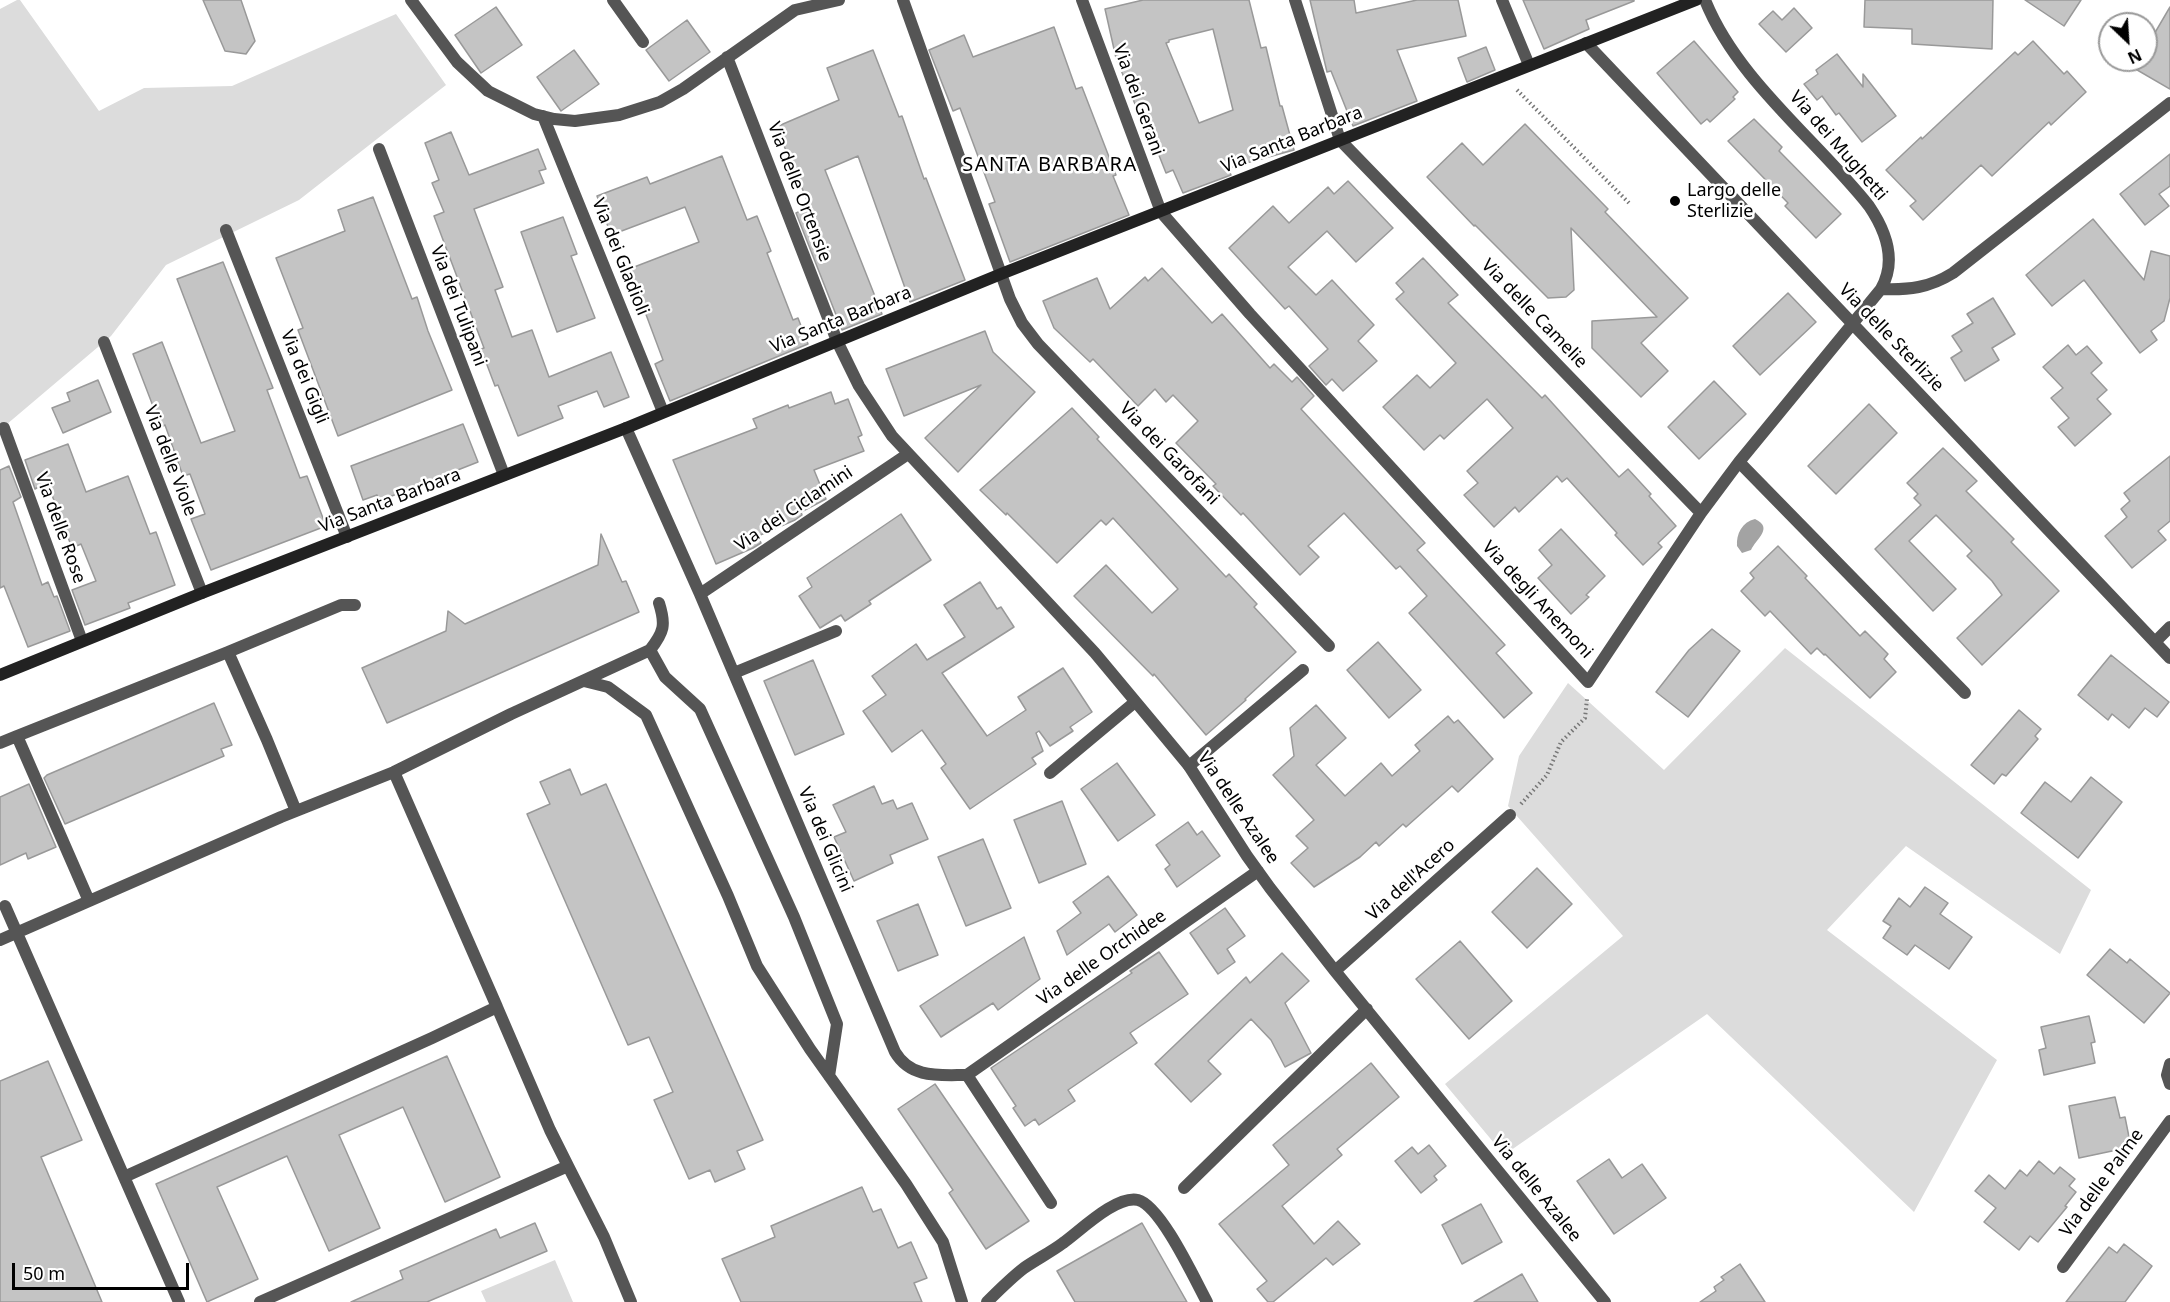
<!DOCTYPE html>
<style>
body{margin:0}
#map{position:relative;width:2170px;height:1302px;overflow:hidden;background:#fff;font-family:"Noto Sans",sans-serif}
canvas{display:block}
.north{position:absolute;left:2098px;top:12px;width:60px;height:60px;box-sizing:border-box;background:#fff;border:2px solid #999;border-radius:50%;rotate:155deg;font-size:16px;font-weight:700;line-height:24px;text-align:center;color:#000}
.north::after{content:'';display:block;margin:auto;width:21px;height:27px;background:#000;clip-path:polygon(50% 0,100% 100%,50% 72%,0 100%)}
.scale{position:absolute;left:12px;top:1263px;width:177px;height:27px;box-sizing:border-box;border:3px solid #000;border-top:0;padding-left:8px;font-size:18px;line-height:21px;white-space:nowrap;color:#000;-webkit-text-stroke:4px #fff;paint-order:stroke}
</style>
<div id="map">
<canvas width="2170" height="1302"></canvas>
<div class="north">N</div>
<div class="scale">50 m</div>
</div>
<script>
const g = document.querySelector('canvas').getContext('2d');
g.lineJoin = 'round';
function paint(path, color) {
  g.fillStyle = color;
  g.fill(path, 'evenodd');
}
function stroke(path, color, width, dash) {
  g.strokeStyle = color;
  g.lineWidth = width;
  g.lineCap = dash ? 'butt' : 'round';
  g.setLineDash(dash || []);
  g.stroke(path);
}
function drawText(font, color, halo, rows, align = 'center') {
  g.font = font + ' "Noto Sans",sans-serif';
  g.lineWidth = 5;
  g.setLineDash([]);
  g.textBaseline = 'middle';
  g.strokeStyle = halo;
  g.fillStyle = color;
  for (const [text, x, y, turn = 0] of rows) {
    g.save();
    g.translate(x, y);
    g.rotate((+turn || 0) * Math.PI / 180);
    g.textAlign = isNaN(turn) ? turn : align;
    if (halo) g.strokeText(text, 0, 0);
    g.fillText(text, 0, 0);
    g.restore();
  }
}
paint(new Path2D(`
 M17 0H20L99 111 144 88 232 86 396 14 446 85 299 200 166 265 111 336 0 430V9Z
 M1785 648 2091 890 2060 954 1906 846 1827 930 1997 1060 1914 1212 1707 1014 1504 1155 1445 1084 1623 936 1508 806 1519 756 1568 683 1664 770Z
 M555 1260 573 1302H486L481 1291Z`), '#dcdcdc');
paint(new Path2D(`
 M1755 519C1774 528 1756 539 1751 550L1742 553 1737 546C1736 534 1742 522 1755 519Z`), '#a3a3a3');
const building = new Path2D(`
 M203 0H241L255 41 246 54 225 51Z
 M1143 0H1249L1261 48 1266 47 1280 106H1282L1294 150 1228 168 1231 175 1183 193 1173 170 1166 173 1145 120 1142 121 1116 58 1105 9ZM1213 29 1233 110 1199 123 1166 43 1169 42V40Z
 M1310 0H1354L1356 13 1417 0H1458L1466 36 1397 50 1417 101 1353 126 1331 71 1327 72Z
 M1523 0H1634V1L1586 20 1589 29 1544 49Z
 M1865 0H1993L1992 49 1912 44V29L1864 27Z
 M2025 0H2081L2064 26Z
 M496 7 522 45 481 73 455 35Z
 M2170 7V89L2120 60H2146V48Z
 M1794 8 1812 28 1786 52 1759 24 1773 11 1782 20Z
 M687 20 710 52 669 81 646 50Z
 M1054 27 1076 89 1082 87 1116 175 1113 176 1129 215 1010 262 989 204 995 202 960 108 953 111 929 50 964 35 973 57Z
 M1694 41 1738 92 1733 97 1735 99 1710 122 1707 119 1701 124 1657 73Z
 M2033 41 2064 74 2067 71 2086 92 2051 125 2049 122 1992 176 1981 165 1923 220 1910 206 1916 201 1886 170 1921 137 1922 139 2015 52 2018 55Z
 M1486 47 1495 70 1467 82 1458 58Z
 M574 50 599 84 561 111 537 77Z
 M873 50 899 117 902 116 924 179 926 178 965 280 910 302 858 156 825 170 882 314 842 330 796 213 810 207 776 127 839 100 827 68Z
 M1837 54 1863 87V74L1896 116 1862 142 1839 113 1836 115 1822 96 1817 100 1804 84 1818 74 1816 70Z
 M1754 119 1782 147 1779 151 1841 214 1816 238 1785 206 1788 203 1728 141Z
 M1525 124 1608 209 1605 212 1688 298 1641 343 1668 371 1641 397 1592 348V321L1657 317 1571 228 1574 290 1566 297 1548 298 1475 225 1474 226 1427 177 1462 143 1483 165Z
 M451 132 469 175 538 149 546 169 539 171 544 183 474 209 503 287 495 290 512 337 532 330 549 377 611 352 629 397 604 407 597 391 558 406 563 418 518 436 498 385 495 386 481 349 484 348 434 216 444 212 432 183 439 180 425 143Z
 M2170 154V186L2159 194 2169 206 2145 225 2120 194Z
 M722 156 747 220 757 216 771 251 767 253 793 320 798 318 808 344 670 401 655 364 663 360 629 269 699 242 685 207 611 235 597 196 647 177 650 184Z
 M1348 181 1393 228 1356 262 1327 231 1288 267 1316 295 1332 280 1374 325 1358 341 1377 361 1343 391 1332 379 1326 385 1309 366 1328 349 1289 306 1285 309 1229 248 1273 206 1289 223 1328 187 1334 194Z
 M373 197 412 299 417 297 428 331 452 390 338 436 298 330 303 328 276 258 345 231 338 210Z
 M563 217 577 254 571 256 595 318 557 332 521 232Z
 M2093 219 2144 280 2151 251 2170 256V298L2164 321 2151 331 2157 340 2140 353 2084 280 2052 306 2026 275Z
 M1423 258 1458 295 1448 303 1542 398 1545 395 1619 477 1628 469 1651 494 1649 496 1676 526 1658 543 1662 547 1643 565 1615 535 1617 533 1567 478 1562 482 1557 476 1519 512 1515 507 1494 527 1464 495 1478 483 1467 471 1513 428 1487 399 1444 439 1440 435 1424 450 1383 407 1417 375 1430 388 1456 363 1396 299 1404 292 1396 283Z
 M223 262 273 388 267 390 300 478 307 476 326 526 211 570 191 519 205 514 190 474 183 476 165 425 161 427 133 354 162 342 201 443 235 431 177 279Z
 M1162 268 1212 323 1222 314 1270 368 1274 364 1292 382 1297 377 1314 396 1301 409 1425 543 1417 550 1505 645 1496 653 1532 693 1504 718 1409 613 1427 596 1400 566 1396 569 1344 513 1308 546 1319 557 1300 575 1243 513 1241 515 1213 486 1216 484 1176 443 1198 421 1173 395 1166 402 1155 389 1138 406 1093 359 1090 362 1054 328 1043 301 1097 278 1110 309 1145 277 1148 281Z
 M1788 293 1816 322 1760 375 1733 346Z
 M1993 298 2015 334 1992 348 1999 360 1965 381 1951 358 1962 351 1952 336 1973 323 1967 314Z
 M985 331 993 352 1035 392 958 472 925 438 981 385 904 416 886 369Z
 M2068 345 2076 355 2087 346 2102 363 2091 373 2107 390 2097 399 2111 414 2075 446 2058 427 2069 418 2051 398 2063 388 2043 367Z
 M98 380 111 412 63 433 52 408 70 401 67 393Z
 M1714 381 1746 414 1699 459 1668 427Z
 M831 392 835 404 848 399 862 435 858 437 864 451 814 470 826 499 801 512 802 515 795 520 758 536 761 543 753 548 716 564 673 460 757 428 753 419 788 405 789 408Z
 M1869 404 1897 433 1836 494 1808 466Z
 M1072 408 1099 437 1097 439 1226 577 1229 574 1257 604 1254 607 1296 652 1245 699 1246 700 1206 735 1154 674 1153 676 1074 596 1106 565 1152 613 1178 589 1113 518 1106 525 1101 520 1057 563 1007 513 1006 515 980 490Z
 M463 424 478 462 379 501 377 495 363 500 351 466Z
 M68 444 86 492 128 476 150 534 156 532 175 585 128 603 130 608 85 625 72 590 96 581 81 544 72 548 47 482 35 489 25 460Z
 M1943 448 1977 481 1966 491 2014 539 2011 542 2059 591 1982 665 1957 638 2002 595 1992 581 1967 556 1972 551 1936 515 1909 541 1956 589 1933 611 1875 549 1921 505 1914 498 1918 494 1907 483Z
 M2170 456V521L2158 531 2166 540 2132 568 2105 536 2127 517 2121 509 2130 501 2124 493Z
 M9 466 21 497 13 502 42 585 48 582 54 597 57 596 70 631 28 647 4 586 0 588V470Z
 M901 514 931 560 869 601 871 604 845 621 841 615 820 628 799 596 812 587 807 578Z
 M1561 529 1605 576 1586 595 1589 597 1571 614 1538 578 1552 565 1539 550Z
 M601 534 622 582 626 581 639 612 387 723 362 668 446 631 448 611 465 624 598 565Z
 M1778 546 1807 576 1805 578 1860 636 1865 631 1888 654 1884 659 1896 672 1870 698 1825 654 1824 655 1817 648 1811 654 1770 611 1765 616 1741 591 1754 578 1750 573Z
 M980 582 997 609 1001 607 1014 627 942 673 987 736 1026 710 1018 697 1063 668 1092 712 1070 727 1073 731 1050 746 1039 731 1036 733 1043 751 1032 758 1036 764 970 809 941 768 946 764 922 730 892 752 863 711 886 695 872 676 916 644 927 660 965 637 944 605Z
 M1712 629 1740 651 1688 717 1656 692 1689 650Z
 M1378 642 1421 690 1389 718 1347 670Z
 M2111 655 2169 702 2157 717 2145 708 2129 728 2112 714 2108 720 2078 695Z
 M813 660 844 734 795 755 764 681Z
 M214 703 232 745 221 749 224 756 65 824 44 778 47 775Z
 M1316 705 1346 738 1316 765 1345 796 1381 763 1392 776 1420 751 1415 745 1448 716 1454 723 1458 720 1493 759 1458 792 1452 786 1406 827 1403 824 1379 846 1376 842 1360 857 1314 887 1291 863 1308 848 1296 836 1314 820 1273 775 1294 756 1290 728Z
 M2019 710 2041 729 2035 736 2038 739 2006 776 2002 774 1994 784 1971 765Z
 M1117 763 1155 815 1118 841 1081 789Z
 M570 769 581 795 606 784 763 1140 737 1151 745 1169 715 1182 710 1170 689 1179 654 1100 673 1092 649 1037 628 1045 527 814 550 804 540 782Z
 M2091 777 2122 802 2078 858 2021 813 2045 782 2071 802Z
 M29 784 56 847 28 859 26 853 0 865V797Z
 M874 786 882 804 893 800 897 809 912 803 928 839 890 855 893 863 854 881 834 837 846 832 833 805Z
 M1062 801 1086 864 1039 883 1014 820Z
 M1188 822 1197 835 1202 831 1220 856 1177 887 1165 869 1170 865 1156 845Z
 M983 839 1011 908 966 926 938 857Z
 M1537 868 1572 904 1527 948 1492 912Z
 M1108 876 1137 915 1115 932 1109 924 1067 955 1057 931 1081 913 1073 902Z
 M1925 887 1948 903 1940 914 1972 937 1949 969 1915 945 1907 955 1883 938 1891 926 1883 921 1899 898 1910 907Z
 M918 904 938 955 898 971 877 921Z
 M1225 908 1245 936 1227 949 1235 962 1218 974 1190 933Z
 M1024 937 1040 979 998 1010 993 1003 941 1037 920 1006Z
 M1460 941 1512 1001 1469 1039 1416 979Z
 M2110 949 2127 963 2130 959 2170 993 2144 1023 2087 975Z
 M1159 952 1188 994 1130 1033 1137 1043 1068 1090 1075 1101 1039 1125 1035 1119 1025 1126 1013 1108 1016 1106 991 1068 1132 973 1130 971Z
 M1282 953 1309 981 1285 1003 1311 1053 1285 1067 1271 1040 1251 1019 1208 1061 1221 1074 1191 1102 1155 1064 1246 977 1250 983Z
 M2089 1016 2095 1042 2091 1043 2095 1063 2044 1075 2039 1050 2046 1048 2041 1027Z
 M447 1056 500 1177 445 1202 403 1107 339 1135 380 1228 329 1251 287 1156 217 1187 258 1279 207 1302 156 1184Z
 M48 1061 82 1140 41 1157 102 1302H0V1081Z
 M1371 1063 1399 1097 1337 1149 1342 1155 1282 1206 1314 1244 1338 1221 1360 1244 1333 1265 1326 1258 1273 1302H1268L1257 1289 1267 1281 1219 1224 1289 1165 1273 1145Z
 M935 1084 1029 1221 986 1249 949 1193 953 1190 898 1109Z
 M2115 1097 2120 1118 2125 1117 2131 1147 2079 1158 2069 1106Z
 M1429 1145 1446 1166 1434 1176 1437 1180 1421 1193 1395 1161 1412 1147 1418 1154Z
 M1609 1159 1622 1178 1642 1164 1666 1198 1614 1234 1577 1181Z
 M2039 1161 2054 1174 2060 1167 2075 1179 2069 1186 2076 1192 2065 1206 2067 1207 2038 1242 2030 1236 2019 1250 1984 1222 1996 1208 1975 1191 1989 1175 2005 1189 2020 1170 2027 1176Z
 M862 1187 873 1212 881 1209 898 1248 911 1242 927 1278 914 1283 922 1302H741L722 1259 775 1237 771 1226Z
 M1481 1204 1502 1242 1462 1264 1442 1225Z
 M535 1223 547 1251 427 1302H351L403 1279 400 1271 496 1229 500 1238Z
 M1142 1223 1187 1302H1075L1057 1271Z
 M2124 1244 2152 1266 2125 1302H2066L2109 1247 2117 1253Z
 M1740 1264 1765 1302H1700L1716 1291 1714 1287 1724 1280 1721 1277Z
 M1522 1274 1538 1302H1474Z`);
paint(building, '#c4c4c4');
stroke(building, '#999', 1.5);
stroke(new Path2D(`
 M1517 90 1630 204
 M1521 804 1547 775 1561 742 1585 718 1587 699`), '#777', 4, [1.5, 3]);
stroke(new Path2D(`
 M650 650 665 677 700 709 794 917 837 1024 829 1076
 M228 652 341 605H355
 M734 673 836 631
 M584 681 608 687 646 715 728 896 757 966 810 1049 906 1184 943 1242 962 1302
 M17 736 228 652 267 740 296 811
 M0 743 17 736 89 901
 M1189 766 1303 670
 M394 772 511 714 650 650C664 632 666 625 659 603
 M1050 773 1135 702
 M5 906 179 1302
 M0 940 281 817 394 772 497 1007
 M124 1177 432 1038 497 1007 550 1130 568 1166
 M260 1302 568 1166 604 1237 631 1302
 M987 1302C999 1290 1011 1278 1024 1268 1037 1259 1051 1252 1063 1243 1080 1231 1116 1195 1138 1200 1161 1206 1195 1280 1207 1302`), '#555', 12);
stroke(new Path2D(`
 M411 0 457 62 488 91 534 114 554 119 575 121 619 115 660 102 683 89 795 10 839 0
 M613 0 643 42
 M903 0 1010 299 1022 323 1038 344 1329 646
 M1082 0 1161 212 1250 314 1588 682 1701 513 1739 462 1881 289C1897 261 1886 231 1869 206 1816 139 1737 80 1705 0
 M1295 0 1340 140 1701 513
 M1502 0 1529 65
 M1586 43 2170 658
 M727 57 837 341 859 386 892 436 1095 653 1165 737 1189 766 1247 856 1270 888 1335 971 1605 1302
 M543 116 663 412
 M379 149 504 475
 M226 230 347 537
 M1881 289C1909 290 1929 288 1953 273L2170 103
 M104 342 202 593
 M4 428 82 641
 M626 428 700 594 895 1052C911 1079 939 1075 967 1075L1051 1203
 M1739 462 1965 693
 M700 594 908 454
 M2155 642 2170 627
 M1335 971 1510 815
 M2170 1064 2167 1075 2170 1084
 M967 1075 1258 871
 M1184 1188 1367 1009
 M2063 1267 2170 1121`), '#555', 12);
stroke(new Path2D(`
 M0 675 202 593 626 428 1001 274 1696 0`), '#222', 12);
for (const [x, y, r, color] of [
 [1675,201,6,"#000"]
]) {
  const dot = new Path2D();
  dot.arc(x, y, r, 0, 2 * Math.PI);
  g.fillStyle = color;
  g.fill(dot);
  stroke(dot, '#fff', 2);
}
drawText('18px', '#000', '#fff', [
 ["Via dei Gerani",1138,100,70],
 ["Via Santa Barbara",1292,140,-22],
 ["Via dei Mughetti",1838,146,49],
 ["Via delle Ortensie",799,192,69],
 ["Via dei Gladioli",620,257,68],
 ["Via dei Tulipani",458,306,69],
 ["Via delle Camelie",1534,314,46],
 ["Via Santa Barbara",841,320,-22],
 ["Via delle Sterlizie",1891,338,46],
 ["Via dei Gigli",304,377,68],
 ["Via dei Garofani",1169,454,46],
 ["Via delle Viole",170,461,69],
 ["Via Santa Barbara",390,501,-21],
 ["Via dei Ciclamini",794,509,-34],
 ["Via delle Rose",60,528,70],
 ["Via degli Anemoni",1537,600,47],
 ["Via delle Azalee",1238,808,56],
 ["Via dei Glicini",825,840,67],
 ["Via dell'Acero",1411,880,-42],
 ["Via delle Orchidee",1102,958,-35],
 ["Via delle Palme",2102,1183,-54],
 ["Via delle Azalee",1536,1189,51]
]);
drawText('18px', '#000', '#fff', [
 ["Largo delle",1687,191],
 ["Sterlizie",1687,212]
], 'left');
g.letterSpacing = '1.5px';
drawText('20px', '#000', '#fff', [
 ["SANTA BARBARA",1050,165]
]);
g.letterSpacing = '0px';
</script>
